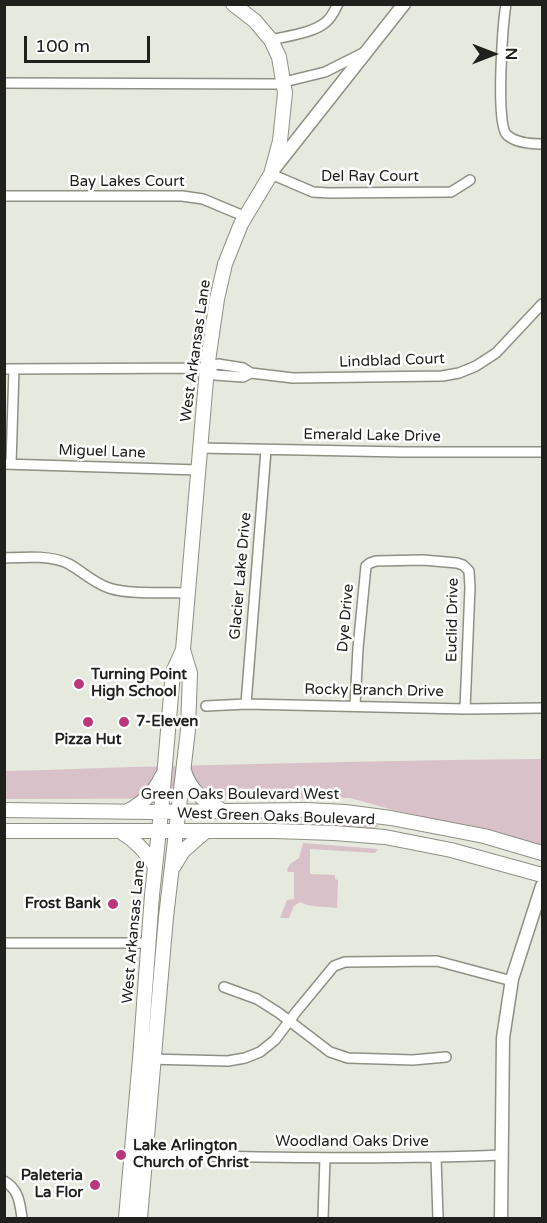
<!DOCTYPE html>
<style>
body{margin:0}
#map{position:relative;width:547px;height:1223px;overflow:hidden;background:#e6e9dd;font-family:"Varela Round",sans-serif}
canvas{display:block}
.frame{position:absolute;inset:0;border:6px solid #20211c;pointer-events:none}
.north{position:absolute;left:463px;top:24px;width:60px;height:60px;-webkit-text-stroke:4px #fff;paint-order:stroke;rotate:90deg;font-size:16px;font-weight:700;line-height:24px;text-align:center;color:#20211c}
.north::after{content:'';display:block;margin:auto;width:21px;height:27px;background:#20211c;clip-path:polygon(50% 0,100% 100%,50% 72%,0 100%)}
.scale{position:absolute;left:24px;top:36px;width:126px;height:27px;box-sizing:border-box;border:3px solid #20211c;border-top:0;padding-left:8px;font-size:18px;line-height:21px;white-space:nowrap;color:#20211c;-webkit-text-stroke:4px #fff;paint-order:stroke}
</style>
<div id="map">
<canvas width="547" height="1223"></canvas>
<div class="frame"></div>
<div class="north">N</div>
<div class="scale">100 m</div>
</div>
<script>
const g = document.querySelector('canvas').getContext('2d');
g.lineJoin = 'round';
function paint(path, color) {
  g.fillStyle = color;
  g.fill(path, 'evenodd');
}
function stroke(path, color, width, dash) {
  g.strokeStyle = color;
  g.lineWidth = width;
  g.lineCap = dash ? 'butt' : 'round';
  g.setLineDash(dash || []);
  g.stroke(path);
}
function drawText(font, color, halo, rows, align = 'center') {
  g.font = font + ' "Varela Round",sans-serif';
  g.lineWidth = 5;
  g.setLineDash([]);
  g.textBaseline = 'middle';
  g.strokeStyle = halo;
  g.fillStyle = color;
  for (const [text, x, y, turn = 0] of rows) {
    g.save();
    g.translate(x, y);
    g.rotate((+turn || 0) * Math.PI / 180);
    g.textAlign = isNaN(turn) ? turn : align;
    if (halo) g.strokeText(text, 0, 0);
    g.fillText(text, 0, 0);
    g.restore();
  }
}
paint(new Path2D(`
 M542 759V845L483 829 397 811 350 798 5 799 4 771C61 770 117 767 173 766 296 763 419 760 542 759Z
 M340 820 373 823 379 826C370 831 322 828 312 824V822Z
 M303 843 378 849 375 853 310 849V874L335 875V879L338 880 337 908C325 906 310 908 300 902L294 906 289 918H280L287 900 294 899V872H288L287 870 290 864 299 858Z`), '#d9c1ca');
const minor = new Path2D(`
 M506 4C503 23 495 125 507 135 516 143 531 144 542 144
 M271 40C287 36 315 33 327 21 332 17 335 9 338 4
 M4 83 276 84 325 72 363 53
 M271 174 313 192 329 193 451 192 470 180
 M4 196H182L203 199 246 217
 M207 368 215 375 243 377 251 373
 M4 369 207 368 218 364 243 368 251 373 293 378 442 376 459 373 476 366 496 353 542 304
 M200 448 403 452H542
 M4 464 199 470
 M11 464 14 369
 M4 558C25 557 51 555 69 564 83 572 94 583 109 588 130 595 166 592 189 593
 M246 704 266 450
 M355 705 358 648 366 566 370 563 376 561 423 560 457 563 463 565 469 571 470 587 465 709
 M206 706 246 704 465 709 542 708
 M4 943H149
 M224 987 257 999 279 1013 330 1052 348 1058 413 1060 446 1057
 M148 1059 228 1061 245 1058 260 1052 275 1040 296 1012 334 966 345 962 437 961 512 981
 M141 1156 146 1155C265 1157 383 1160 501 1155
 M436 1158 438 1218
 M4 1181C19 1189 20 1204 22 1218
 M323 1218 325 1158`);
const tertiary = new Path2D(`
 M273 170 404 4
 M501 1218 503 1038 512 979 542 886`);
const secondary = new Path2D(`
 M184 771C191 793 204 800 223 811
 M4 810 151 812 306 810 345 812 391 818 484 836 542 853
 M128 811C143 803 155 792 162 776
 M4 831H275L334 833 385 837 451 850 542 875
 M120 831C136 841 145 851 155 866
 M174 866 183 851 206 831
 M126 1218 140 1059 152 895 161 812 173 672 183 650 207 368 217 299 225 264 241 224 271 174 280 141 285 93 279 57 271 40 255 21 233 4
 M140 1218 166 917 188 730 190 673 183 650`);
stroke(minor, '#8e9085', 12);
stroke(tertiary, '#8e9085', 15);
stroke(secondary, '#8e9085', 16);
stroke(minor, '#fff', 9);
stroke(tertiary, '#fff', 12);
stroke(secondary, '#fff', 14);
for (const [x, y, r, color] of [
 [79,684,6,"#bb377c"],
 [88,722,6,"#bb377c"],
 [124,722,6,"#bb377c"],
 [113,904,6,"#bb377c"],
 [121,1155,6,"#bb377c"],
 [95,1185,6,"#bb377c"]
]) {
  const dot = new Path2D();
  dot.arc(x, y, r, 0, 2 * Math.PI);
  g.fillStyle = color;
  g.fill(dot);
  stroke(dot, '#fff', 2);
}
drawText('15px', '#20211c', '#fff', [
 ["Del Ray Court",370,177],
 ["Bay Lakes Court",127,182],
 ["West Arkansas Lane",196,351,-82],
 ["Lindblad Court",392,361,-2],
 ["Emerald Lake Drive",372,436,1],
 ["Miguel Lane",102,452,2],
 ["Glacier Lake Drive",241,576,-85],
 ["Dye Drive",346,618,-85],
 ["Euclid Drive",453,620,-89],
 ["Rocky Branch Drive",374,691,1],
 ["Green Oaks Boulevard West",240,795],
 ["West Green Oaks Boulevard",276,817,2],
 ["West Arkansas Lane",134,932,-85],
 ["Woodland Oaks Drive",352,1142]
]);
drawText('bold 15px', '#20211c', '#fff', [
 ["Turning Point",91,675],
 ["High School",91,692],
 ["7-Eleven",136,722],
 ["Pizza Hut",88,740,"center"],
 ["Frost Bank",101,904,"right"],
 ["Lake Arlington",133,1146],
 ["Church of Christ",133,1163],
 ["Paleteria",83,1176,"right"],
 ["La Flor",83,1193,"right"]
], 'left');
</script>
